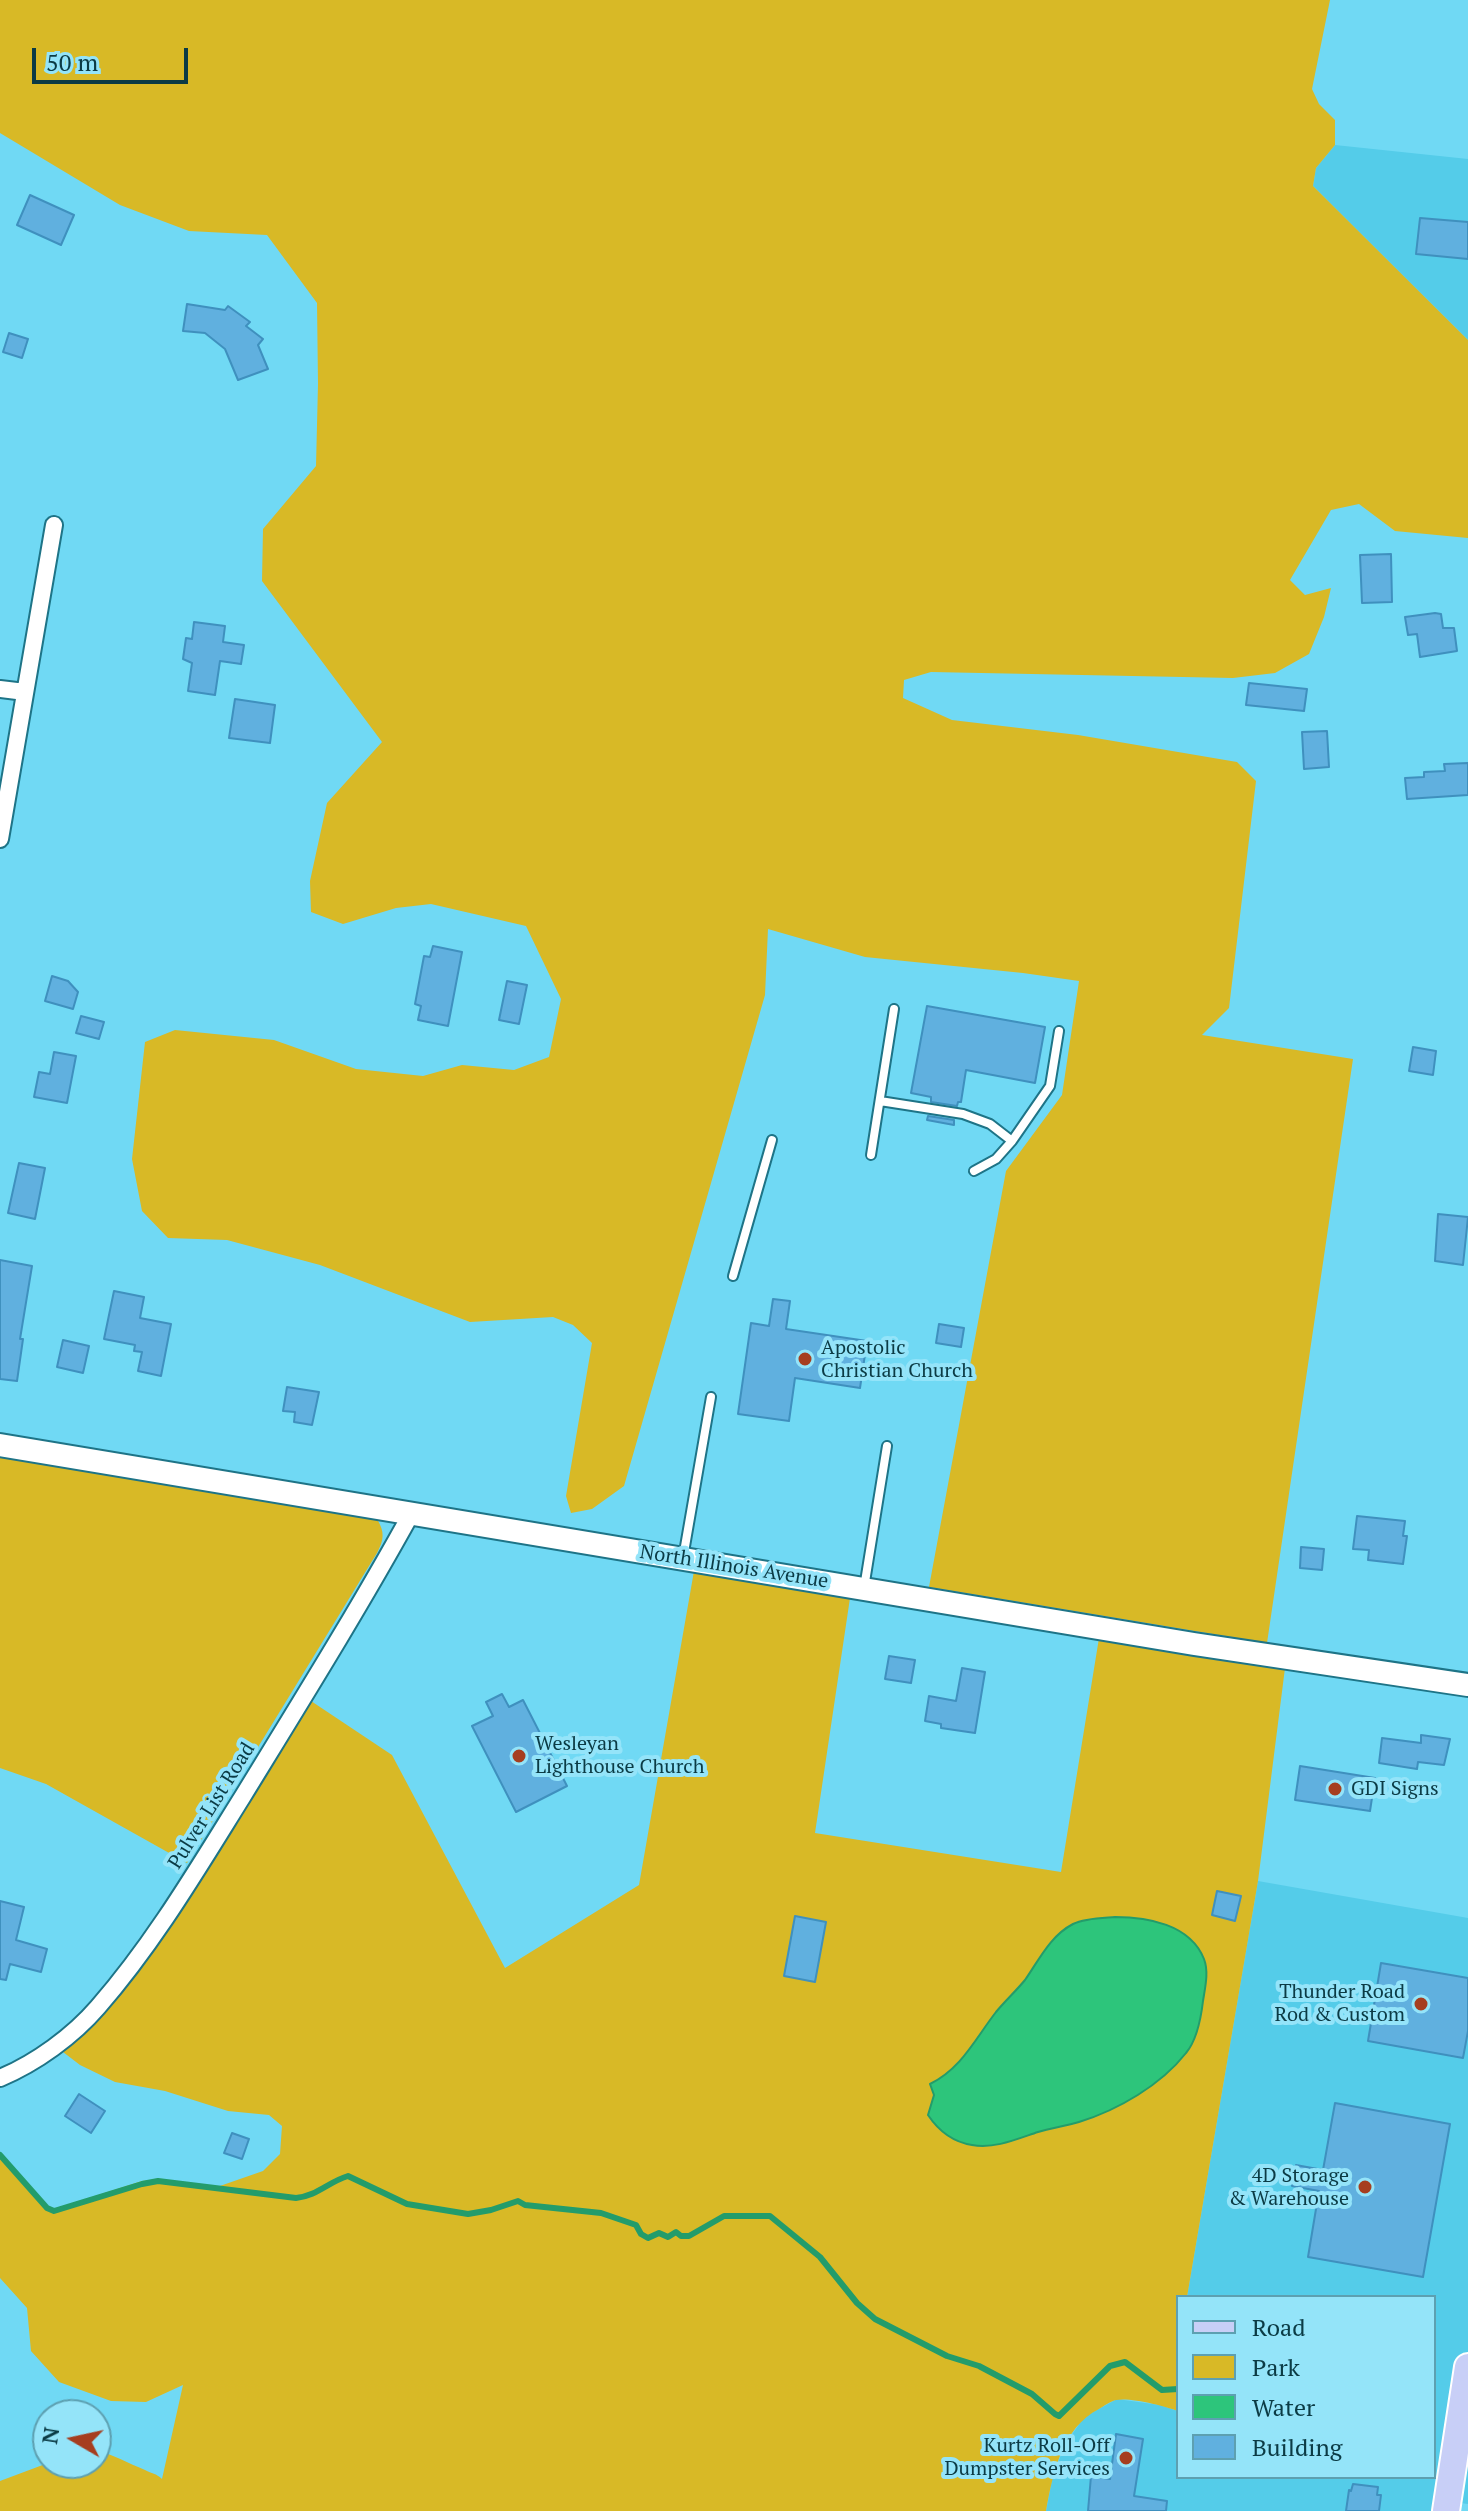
<!DOCTYPE html>
<style>
body{margin:0}
#map{position:relative;width:1468px;height:2511px;overflow:hidden;background:#70d9f4;font-family:"PT Serif",serif}
canvas{display:block}
.legend{position:absolute;left:1176px;top:2295px;width:260px;height:184px;box-sizing:border-box;background:#94e4f9;border:2px solid #5da0b1;margin:0;padding:10px 14px;list-style:none;font-size:24px;color:#0b3b45}
.legend li{display:flex;align-items:center;gap:16px;height:40px}
.legend b{width:40px;border:2px solid #5da0b1}
.north{position:absolute;left:32px;top:2399px;width:80px;height:80px;box-sizing:border-box;background:#94e4f9;border:2px solid #5da0b1;border-radius:50%;rotate:279deg;font-size:22px;font-weight:700;line-height:32px;text-align:center;color:#0b3b45}
.north::after{content:'';display:block;margin:auto;width:28px;height:36px;background:#a63e20;clip-path:polygon(50% 0,100% 100%,50% 72%,0 100%)}
.scale{position:absolute;left:32px;top:48px;width:156px;height:36px;box-sizing:border-box;border:4px solid #0b3b45;border-top:0;padding-left:10px;font-size:24px;line-height:28px;white-space:nowrap;color:#0b3b45;-webkit-text-stroke:6px #94e4f9;paint-order:stroke}
</style>
<div id="map">
<canvas width="1468" height="2511"></canvas>
<ul class="legend">
<li><b style="height:10px;background:#c8cff7"></b>Road</li>
<li><b style="height:22px;background:#d8b926"></b>Park</li>
<li><b style="height:22px;background:#2dc57b"></b>Water</li>
<li><b style="height:22px;background:#60b0df"></b>Building</li>
</ul>
<div class="north">N</div>
<div class="scale">50 m</div>
</div>
<script>
const g = document.querySelector('canvas').getContext('2d');
g.lineJoin = 'round';
function paint(path, color) {
  g.fillStyle = color;
  g.fill(path, 'evenodd');
}
function stroke(path, color, width, dash) {
  g.strokeStyle = color;
  g.lineWidth = width;
  g.lineCap = dash ? 'butt' : 'round';
  g.setLineDash(dash || []);
  g.stroke(path);
}
function drawText(font, color, halo, rows, align = 'center') {
  g.font = font + ' "PT Serif",serif';
  g.lineWidth = 8;
  g.setLineDash([]);
  g.textBaseline = 'middle';
  g.strokeStyle = halo;
  g.fillStyle = color;
  for (const [text, x, y, turn = 0] of rows) {
    g.save();
    g.translate(x, y);
    g.rotate((+turn || 0) * Math.PI / 180);
    g.textAlign = isNaN(turn) ? turn : align;
    if (halo) g.strokeText(text, 0, 0);
    g.fillText(text, 0, 0);
    g.restore();
  }
}
paint(new Path2D(`
 M1335 145 1468 159V340L1313 186 1316 168Z
 M1258 1881 1468 1918V2504L1438 2500 1436 2511H1046L1052 2480 1064 2446 1084 2417 1117 2399 1160 2405 1178 2411V2477H1434V2297H1187Z`), '#54cce9');
paint(new Path2D(`
 M0 0H1330L1312 89 1319 104 1335 120V145L1316 168 1313 186 1468 340V538L1395 531 1359 504 1331 510 1290 580 1305 595 1331 588 1324 617 1309 654 1275 673 1233 678 931 672 904 680 903 698 952 720 1078 735 1237 762 1256 781 1229 1008 1202 1035 1353 1059 1267 1643 929 1587 1006 1171 1062 1095 1079 981 1023 973 865 957 768 929 765 995 624 1486 592 1509 571 1513 566 1496 592 1343 573 1325 553 1317 470 1322 320 1265 227 1240 168 1238 142 1211 132 1159 145 1042 175 1030 274 1040 356 1069 423 1076 462 1065 514 1070 549 1057 561 999 526 926 431 904 396 908 343 924 311 912 310 881 327 803 382 742 262 581 263 529 316 466 318 384 317 303 267 235 189 231 120 205 0 133Z
 M0 1455 377 1519C385 1532 384 1540 377 1553L187 1863 46 1784 0 1768Z
 M694 1571 850 1598 815 1833 1061 1872 1099 1638 1285 1668 1258 1881 1187 2297H1178V2411C1165 2406 1130 2397 1116 2400 1111 2401 1104 2406 1099 2409 1062 2428 1053 2473 1046 2511H0V2481L48 2463H96V2450C114 2455 128 2463 145 2470 152 2474 156 2473 162 2479L183 2385 146 2402 111 2401 59 2382 31 2351 27 2308 0 2278V2152L48 2207 55 2209 142 2181 159 2179 217 2187 263 2171 280 2154 282 2126 269 2115 228 2111 165 2091 115 2082 80 2065 63 2052C124 2002 166 1935 208 1869 243 1814 277 1758 311 1701L392 1755 505 1968 639 1885Z`), '#d8b926');
const water = new Path2D(`
 M1115 1917C1147 1917 1190 1924 1204 1959 1209 1972 1205 1988 1203 2001 1201 2018 1197 2040 1186 2053 1161 2085 1118 2110 1079 2122 1066 2126 1051 2128 1038 2132 1017 2139 995 2149 972 2145 953 2142 938 2130 928 2115L934 2095 930 2084C962 2068 975 2039 996 2012 1005 2001 1016 1991 1025 1980 1039 1960 1050 1936 1073 1924 1085 1918 1102 1918 1115 1917Z`);
paint(water, '#2dc57b');
stroke(water, '#239c6b', 2);
stroke(new Path2D(`
 M0 2155 47 2208 54 2211 142 2184 158 2181 296 2198C317 2196 328 2182 348 2176L407 2204 468 2214 491 2210 518 2201 525 2205 601 2213 636 2225 641 2234 648 2238 659 2233 668 2237 676 2232 681 2236H689L724 2216H770L820 2257 857 2303 875 2319 947 2356 979 2366 1032 2394 1055 2414 1059 2416 1110 2366 1125 2362 1162 2390 1178 2389`), '#239c6b', 6);
const building = new Path2D(`
 M30 195 74 215 61 245 17 225Z
 M1420 218 1468 222V259L1416 254Z
 M187 304 225 310 228 306 250 322 246 326 263 339 258 345 268 369 238 380 225 349 205 333 183 331Z
 M9 333 28 339 22 358 3 352Z
 M1391 554 1392 602 1362 603 1360 555Z
 M1435 613 1441 614 1443 628H1454L1457 651 1420 657 1417 634 1408 635 1405 617Z
 M194 622 225 626 223 642 244 645 241 664 220 661 215 695 188 691 192 663 183 659 186 638 192 639Z
 M1249 683 1307 689 1304 711 1246 705Z
 M235 699 275 705 270 743 229 738Z
 M1327 731 1329 767 1304 769 1302 732Z
 M1468 763V795L1407 799 1405 778 1424 777V772L1445 771 1444 764Z
 M433 946 462 952 448 1026 418 1020 421 1006 415 1004 424 956 430 957Z
 M52 976 68 981 78 992 73 1009 45 1001Z
 M507 981 527 985 519 1024 499 1020Z
 M927 1006 1045 1027 1035 1083 966 1070 961 1102H958L957 1106 931 1102V1097L911 1093Z
 M81 1016 104 1022 99 1039 76 1033Z
 M1413 1047 1436 1051 1433 1075 1409 1071Z
 M54 1052 76 1056 67 1103 34 1097 39 1072 50 1074Z
 M928 1116 954 1120V1125L927 1120Z
 M19 1163 45 1168 35 1219 8 1213Z
 M1438 1214 1468 1217 1463 1265 1435 1261Z
 M0 1260 32 1266 20 1339H23L17 1381 0 1379Z
 M114 1291 144 1297 140 1318 171 1324 161 1376 138 1371 142 1352 134 1351 135 1345 104 1339Z
 M773 1299 790 1301 786 1329 867 1341 860 1388 795 1378 789 1421 738 1414 751 1323 769 1326Z
 M939 1324 964 1328 961 1347 936 1343Z
 M63 1340 89 1346 83 1373 57 1367Z
 M287 1387 319 1392 312 1425 294 1422 295 1412 283 1411Z
 M1357 1516 1405 1521 1403 1536H1407L1403 1564 1368 1560 1369 1550 1353 1549Z
 M1301 1547 1324 1549 1322 1570 1300 1568Z
 M889 1656 915 1660 911 1683 885 1679Z
 M962 1668 985 1672 975 1733 941 1728V1724L925 1721 929 1696 956 1701Z
 M502 1694 509 1707 523 1700 567 1786 516 1812 472 1726 493 1716 486 1702Z
 M1421 1735 1450 1739 1444 1765 1418 1762 1417 1769 1379 1763 1382 1738 1421 1743Z
 M1300 1766 1375 1778 1370 1811 1295 1800Z
 M1217 1891 1241 1896 1235 1921 1212 1915Z
 M0 1901 24 1907 16 1940 47 1949 41 1972 10 1964 6 1980 0 1979Z
 M795 1916 826 1922 815 1982 784 1976Z
 M1381 1963 1468 1978V2031L1463 2058 1368 2041Z
 M79 2094 105 2111 91 2133 65 2116Z
 M1335 2103 1450 2124 1423 2277 1308 2257 1319 2191 1292 2186 1296 2165 1323 2170Z
 M232 2133 249 2139 242 2159 224 2153Z
 M1116 2434 1143 2439 1134 2496 1167 2501 1166 2511H1088L1091 2476 1110 2479Z
 M1353 2484 1378 2487 1377 2495H1381L1379 2511H1346L1349 2490 1351 2491Z`);
paint(building, '#60b0df');
stroke(building, '#3f90be', 2);
const lane = new Path2D(`
 M880 1101 963 1114 990 1124 1012 1141
 M871 1155 894 1009
 M974 1171 996 1159 1012 1141 1050 1086 1059 1031
 M733 1276 772 1140
 M683 1558 711 1397
 M864 1588 887 1446`);
const street = new Path2D(`
 M0 689 25 692
 M0 839 54 525
 M0 2078C36 2063 73 2036 98 2007 154 1943 198 1868 243 1796 300 1703 358 1610 411 1514`);
const secondary = new Path2D(`
 M0 1445 1194 1644 1468 1685`);
const primary = new Path2D(`
 M1446 2511 1468 2367`);
stroke(lane, '#1e7487', 12);
stroke(street, '#1e7487', 20);
stroke(secondary, '#1e7487', 26);
stroke(primary, '#fff', 30);
stroke(lane, '#fff', 8);
stroke(street, '#fff', 16);
stroke(secondary, '#fff', 22);
stroke(primary, '#c8cff7', 26);
for (const [x, y, r, color] of [
 [805,1359,8,"#a63e20"],
 [519,1756,8,"#a63e20"],
 [1335,1789,8,"#a63e20"],
 [1421,2004,8,"#a63e20"],
 [1365,2187,8,"#a63e20"],
 [1126,2458,8,"#a63e20"]
]) {
  const dot = new Path2D();
  dot.arc(x, y, r, 0, 2 * Math.PI);
  g.fillStyle = color;
  g.fill(dot);
  stroke(dot, '#94e4f9', 3);
}
drawText('20px', '#0b3b45', '#94e4f9', [
 ["Apostolic",821,1348],
 ["Christian Church",821,1371],
 ["Wesleyan",535,1744],
 ["Lighthouse Church",535,1767],
 ["GDI Signs",1351,1789],
 ["Thunder Road",1405,1992,"right"],
 ["Rod & Custom",1405,2015,"right"],
 ["4D Storage",1349,2176,"right"],
 ["& Warehouse",1349,2199,"right"],
 ["Kurtz Roll-Off",1110,2446,"right"],
 ["Dumpster Services",1110,2469,"right"]
], 'left');
drawText('20px', '#0b3b45', '#94e4f9', [
 ["North Illinois Avenue",734,1567,9],
 ["Pulver List Road",212,1806,-58]
]);
</script>
